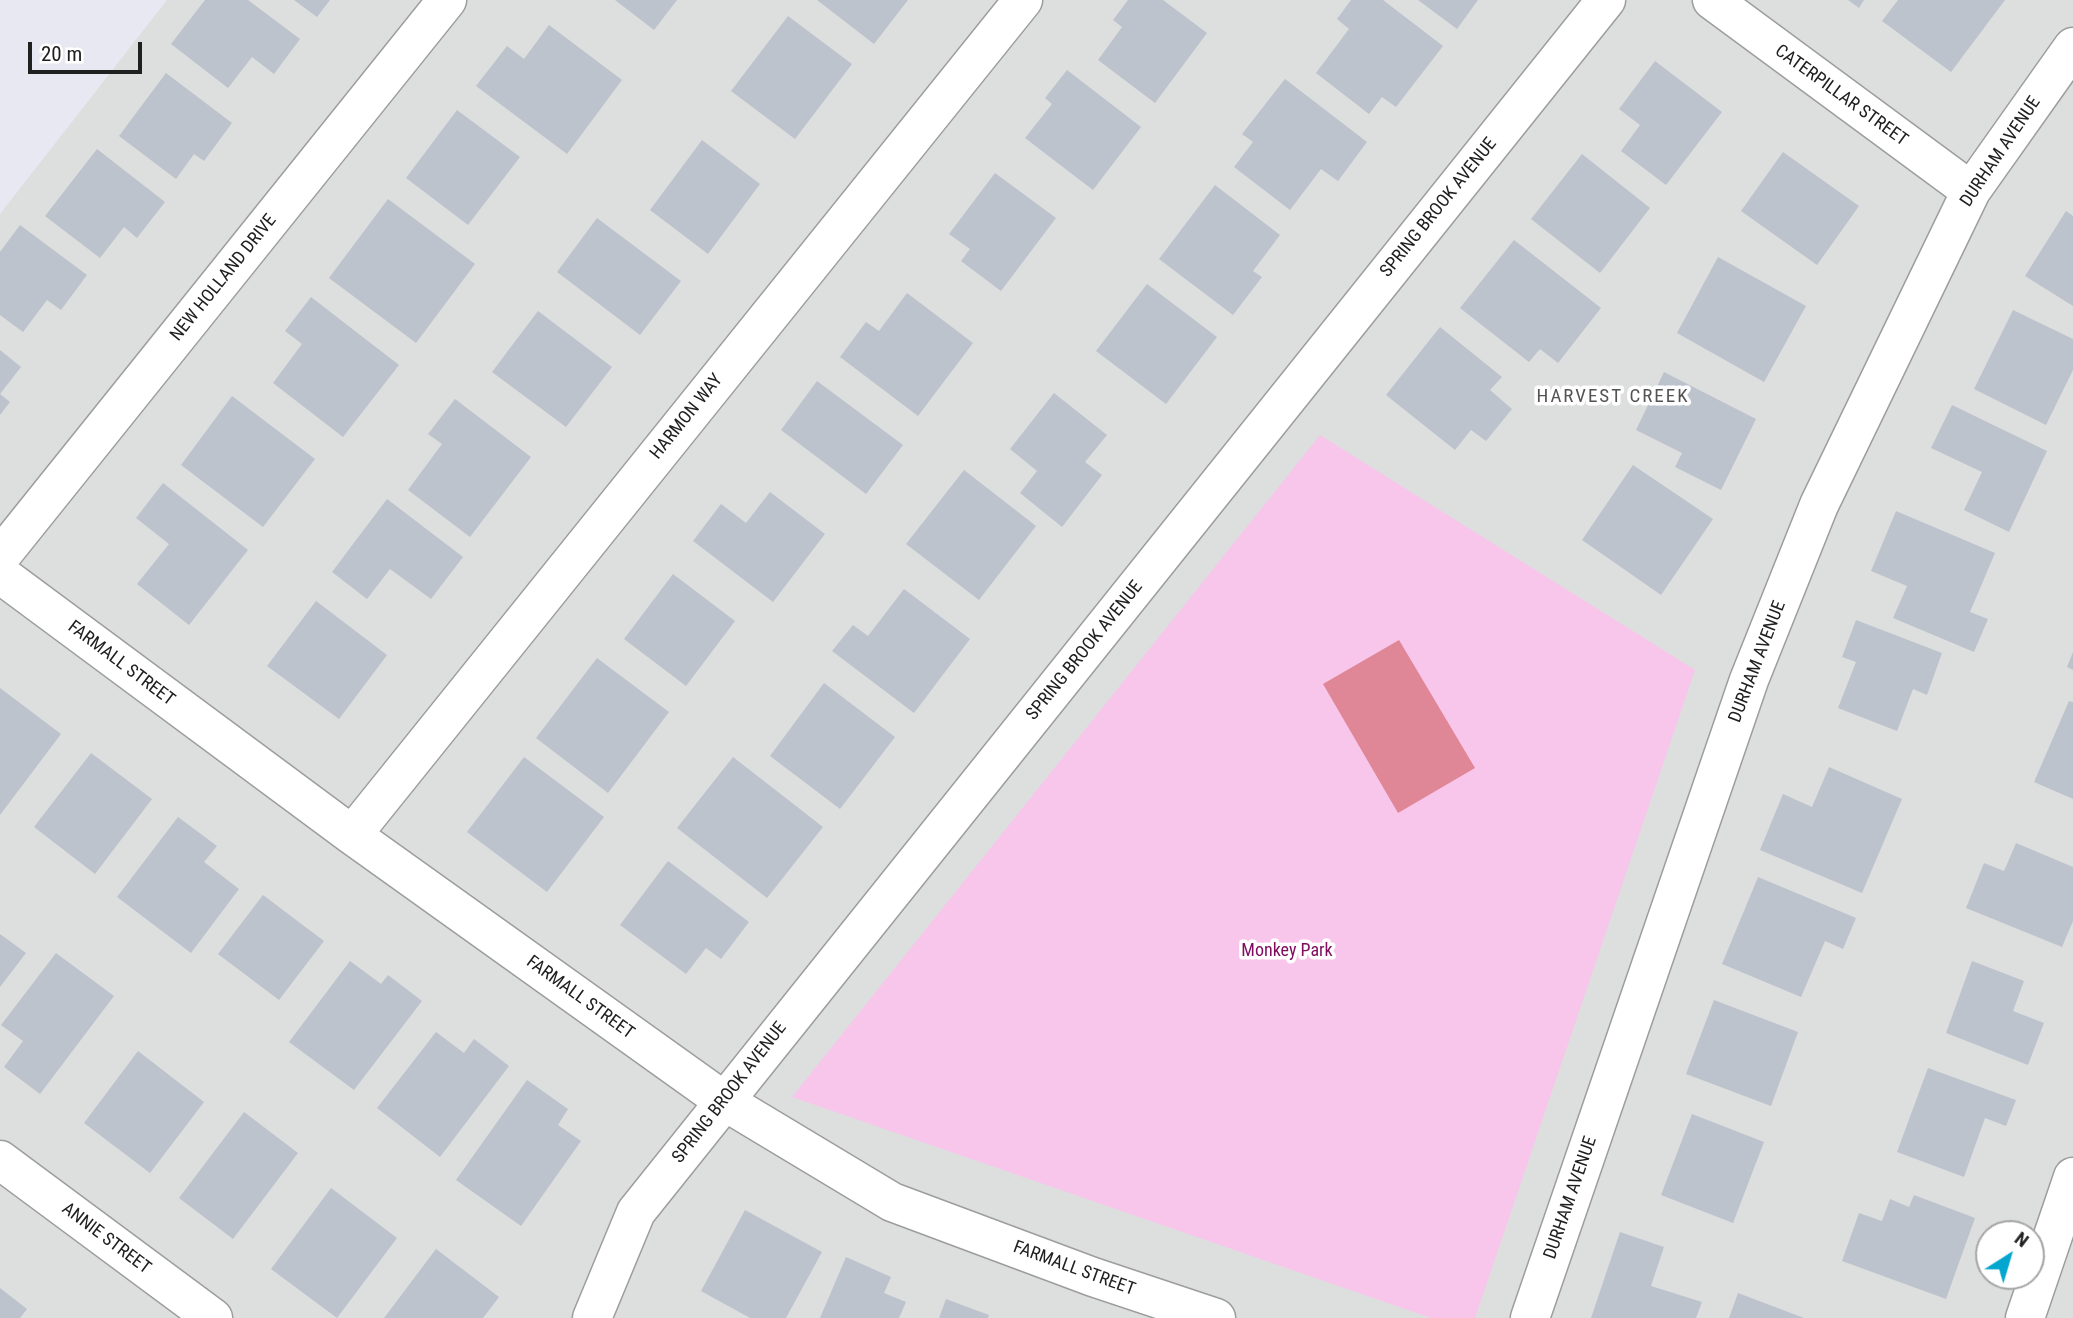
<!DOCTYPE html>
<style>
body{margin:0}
#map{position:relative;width:2073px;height:1318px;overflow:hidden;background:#e7e8f1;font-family:"Roboto Condensed",sans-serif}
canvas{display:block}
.north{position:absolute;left:1975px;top:1220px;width:70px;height:70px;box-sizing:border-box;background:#fff;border:2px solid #a6a6a6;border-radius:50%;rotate:37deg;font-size:19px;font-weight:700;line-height:28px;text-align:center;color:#202020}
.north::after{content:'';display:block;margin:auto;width:24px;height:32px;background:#02a6cf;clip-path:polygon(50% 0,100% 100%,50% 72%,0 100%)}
.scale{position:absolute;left:28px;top:42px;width:114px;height:32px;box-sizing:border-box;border:4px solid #202020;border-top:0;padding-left:9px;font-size:21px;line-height:24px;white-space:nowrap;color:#202020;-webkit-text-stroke:5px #fff;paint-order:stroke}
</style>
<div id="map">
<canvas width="2073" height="1318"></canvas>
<div class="north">N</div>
<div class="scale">20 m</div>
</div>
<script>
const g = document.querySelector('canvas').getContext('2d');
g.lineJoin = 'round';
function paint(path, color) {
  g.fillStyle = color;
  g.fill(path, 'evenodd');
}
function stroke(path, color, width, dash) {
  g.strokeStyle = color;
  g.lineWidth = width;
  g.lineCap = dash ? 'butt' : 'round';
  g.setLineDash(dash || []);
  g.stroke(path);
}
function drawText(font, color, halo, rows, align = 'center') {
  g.font = font + ' "Roboto Condensed",sans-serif';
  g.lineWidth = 7;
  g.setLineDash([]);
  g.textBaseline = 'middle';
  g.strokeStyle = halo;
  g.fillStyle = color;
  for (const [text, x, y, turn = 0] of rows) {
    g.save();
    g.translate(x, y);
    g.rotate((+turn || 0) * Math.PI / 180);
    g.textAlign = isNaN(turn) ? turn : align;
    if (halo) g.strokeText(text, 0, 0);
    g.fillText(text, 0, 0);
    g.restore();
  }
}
paint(new Path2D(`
 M167 0H2073V1318H0V214ZM1989 1234H2031V1276H1989Z`), '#dddede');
paint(new Path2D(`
 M1320 435 1695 670 1475 1318H1431L792 1097Z`), '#f9c6eb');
paint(new Path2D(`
 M1399 640 1475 768 1398 813 1323 684Z`), '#df8697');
paint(new Path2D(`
 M205 0H248L300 39 274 74 252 57 228 88 171 44Z
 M294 0H330L317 17Z
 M615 0H677L654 30Z
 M817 0H908L874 44Z
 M1128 0H1163L1207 33 1155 103 1098 60 1122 27 1113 20Z
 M1351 0H1383L1443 46 1396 107 1382 97 1369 114 1316 73 1349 29 1337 19Z
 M1418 0H1478L1457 29Z
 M1848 0H1864L1859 8Z
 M1898 0H2005L1951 72 1882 21Z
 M788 16 852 64 795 139 731 91Z
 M549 25 622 80 567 154 476 86 507 46 524 59Z
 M1655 61 1722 112 1666 185 1621 151 1640 125 1619 109Z
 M1067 70 1141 127 1093 190 1025 138 1052 104 1045 98Z
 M166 73 232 123 204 161 194 154 176 179 119 136Z
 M1285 79 1367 142 1338 181 1321 169 1290 210 1234 167 1253 142 1242 134Z
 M457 110 520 157 468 225 406 178Z
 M702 140 760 184 708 254 650 210Z
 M97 149 165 202 137 238 124 227 100 258 45 216Z
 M1783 152 1859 206 1817 265 1741 211Z
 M1582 154 1650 208 1600 273 1531 219Z
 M995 173 1056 218 1001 291 961 261 970 249 949 234Z
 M1215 185 1280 235 1253 271 1262 277 1233 315 1159 259Z
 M388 199 475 264 416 343 329 278Z
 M2066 211 2073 216V306L2025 276Z
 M597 218 681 281 640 335 557 272Z
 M20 225 87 275 61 310 47 300 23 332 0 315V252Z
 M1514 240 1601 308 1558 363 1540 349 1529 362 1460 308Z
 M1718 257 1806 306 1764 382 1677 333Z
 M1147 284 1217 337 1166 404 1096 351Z
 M907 293 973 343 918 416 840 357 866 322 879 331Z
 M311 297 399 365 343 437 273 383 302 344 285 331Z
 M2013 310 2073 339V370L2046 425 1974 389Z
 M538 311 612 367 566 427 492 372Z
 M1440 327 1502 377 1490 390 1512 409 1486 441 1471 430 1455 450 1386 395Z
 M0 350 21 367 0 394Z
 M1664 372 1756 419 1721 490 1675 467 1682 453 1636 430Z
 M817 381 903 445 866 494 781 430Z
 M1054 393 1107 435 1085 462 1102 475 1062 527 1020 493 1037 471 1010 449Z
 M0 394 10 402 0 415Z
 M232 396 315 459 263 527 181 465Z
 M455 399 531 457 470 537 408 490 442 444 428 434Z
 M1952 405 2047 451 2009 532 1964 510 1982 472 1931 448Z
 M1633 465 1713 519 1661 595 1582 540Z
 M964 470 1036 526 979 600 906 544Z
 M163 483 248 550 189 625 137 584 169 544 136 518Z
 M770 492 825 534 773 602 693 541 721 504 746 523Z
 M387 499 463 557 431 599 390 569 367 599 332 572Z
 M1896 511 1995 553 1970 612 1988 619 1974 652 1893 618 1907 586 1871 571Z
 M673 574 735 621 686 686 624 639Z
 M904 589 970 639 914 713 832 651 853 625 868 636Z
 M316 601 387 655 339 719 267 666Z
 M1856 620 1942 653 1927 695 1913 689 1897 731 1838 708 1856 662 1842 657Z
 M2073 652V670L2067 667Z
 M597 658 669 712 608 793 536 738Z
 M824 683 895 737 840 809 770 756Z
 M0 688 61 734 0 815Z
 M2069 701 2073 702V799L2034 782Z
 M91 753 152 799 95 874 34 827Z
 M524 757 604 817 547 892 467 832Z
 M733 757 823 827 767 898 677 828Z
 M1829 767 1902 799 1862 893 1760 850 1783 794 1812 807Z
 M178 817 217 846 204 862 239 889 191 953 117 897Z
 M2016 843 2073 867V921L2062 947 1966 908 1984 863 2004 871Z
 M668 861 749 922 721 959 706 948 686 974 620 925Z
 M1758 877 1856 918 1843 949 1825 941 1801 997 1722 964Z
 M263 895 324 941 279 1000 218 954Z
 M0 934 26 953 0 987Z
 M56 953 114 996 40 1094 4 1067 23 1041 1 1025Z
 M350 961 381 984 388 975 422 1001 354 1090 289 1042Z
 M1972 961 2024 981 2013 1011 2044 1023 2028 1065 1946 1033Z
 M1714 1000 1798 1032 1771 1106 1686 1074Z
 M436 1032 464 1053 474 1039 509 1066 440 1157 377 1108Z
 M138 1051 204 1102 150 1173 84 1123Z
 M1928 1068 2016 1100 2006 1126 1985 1118 1964 1177 1897 1152Z
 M527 1080 568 1109 558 1125 581 1141 521 1226 456 1180Z
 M244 1112 298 1153 233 1239 179 1198Z
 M1692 1114 1764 1142 1733 1223 1661 1195Z
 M331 1188 397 1238 337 1318 271 1269Z
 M1914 1195 1975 1218 1946 1299 1842 1261 1859 1213 1882 1221 1890 1199 1909 1207Z
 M745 1210 822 1252 786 1318H750L701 1291Z
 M1620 1232 1664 1247 1651 1286 1702 1302 1696 1318H1591Z
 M436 1249 499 1297 483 1318H384Z
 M846 1257 891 1277 884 1293 906 1302 899 1318H820Z
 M0 1288 27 1309 20 1318H0Z
 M1738 1293 1804 1318H1729Z
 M946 1299 989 1315 988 1318H939Z`), '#bdc3cd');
const minor = new Path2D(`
 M1712 0 1971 191
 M0 557 447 0
 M0 574 352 835 724 1101 892 1202 1093 1277 1216 1318
 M352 835 1023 0
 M0 1160 213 1318
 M592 1318 636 1212 1606 0
 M1530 1318 1749 680 1819 505 1971 191 2073 47
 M2025 1318 2073 1177`);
stroke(minor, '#9d9d9d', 41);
stroke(minor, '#fff', 38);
drawText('18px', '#202020', '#fff', [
 ["CATERPILLAR STREET",1841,96,36],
 ["DURHAM AVENUE",2001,152,-56],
 ["SPRING BROOK AVENUE",1439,208,-51],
 ["NEW HOLLAND DRIVE",224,278,-51],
 ["HARMON WAY",687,417,-51],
 ["SPRING BROOK AVENUE",1085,651,-51],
 ["DURHAM AVENUE",1758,662,-69],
 ["FARMALL STREET",121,664,37],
 ["FARMALL STREET",580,998,36],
 ["SPRING BROOK AVENUE",730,1093,-52],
 ["DURHAM AVENUE",1571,1198,-71],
 ["ANNIE STREET",106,1239,37],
 ["FARMALL STREET",1074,1269,20]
]);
drawText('18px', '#800d60', '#fff', [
 ["Monkey Park",1287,951]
]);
g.letterSpacing = '2px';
drawText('19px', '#535353', '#fff', [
 ["HARVEST CREEK",1613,397]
]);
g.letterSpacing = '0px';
</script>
